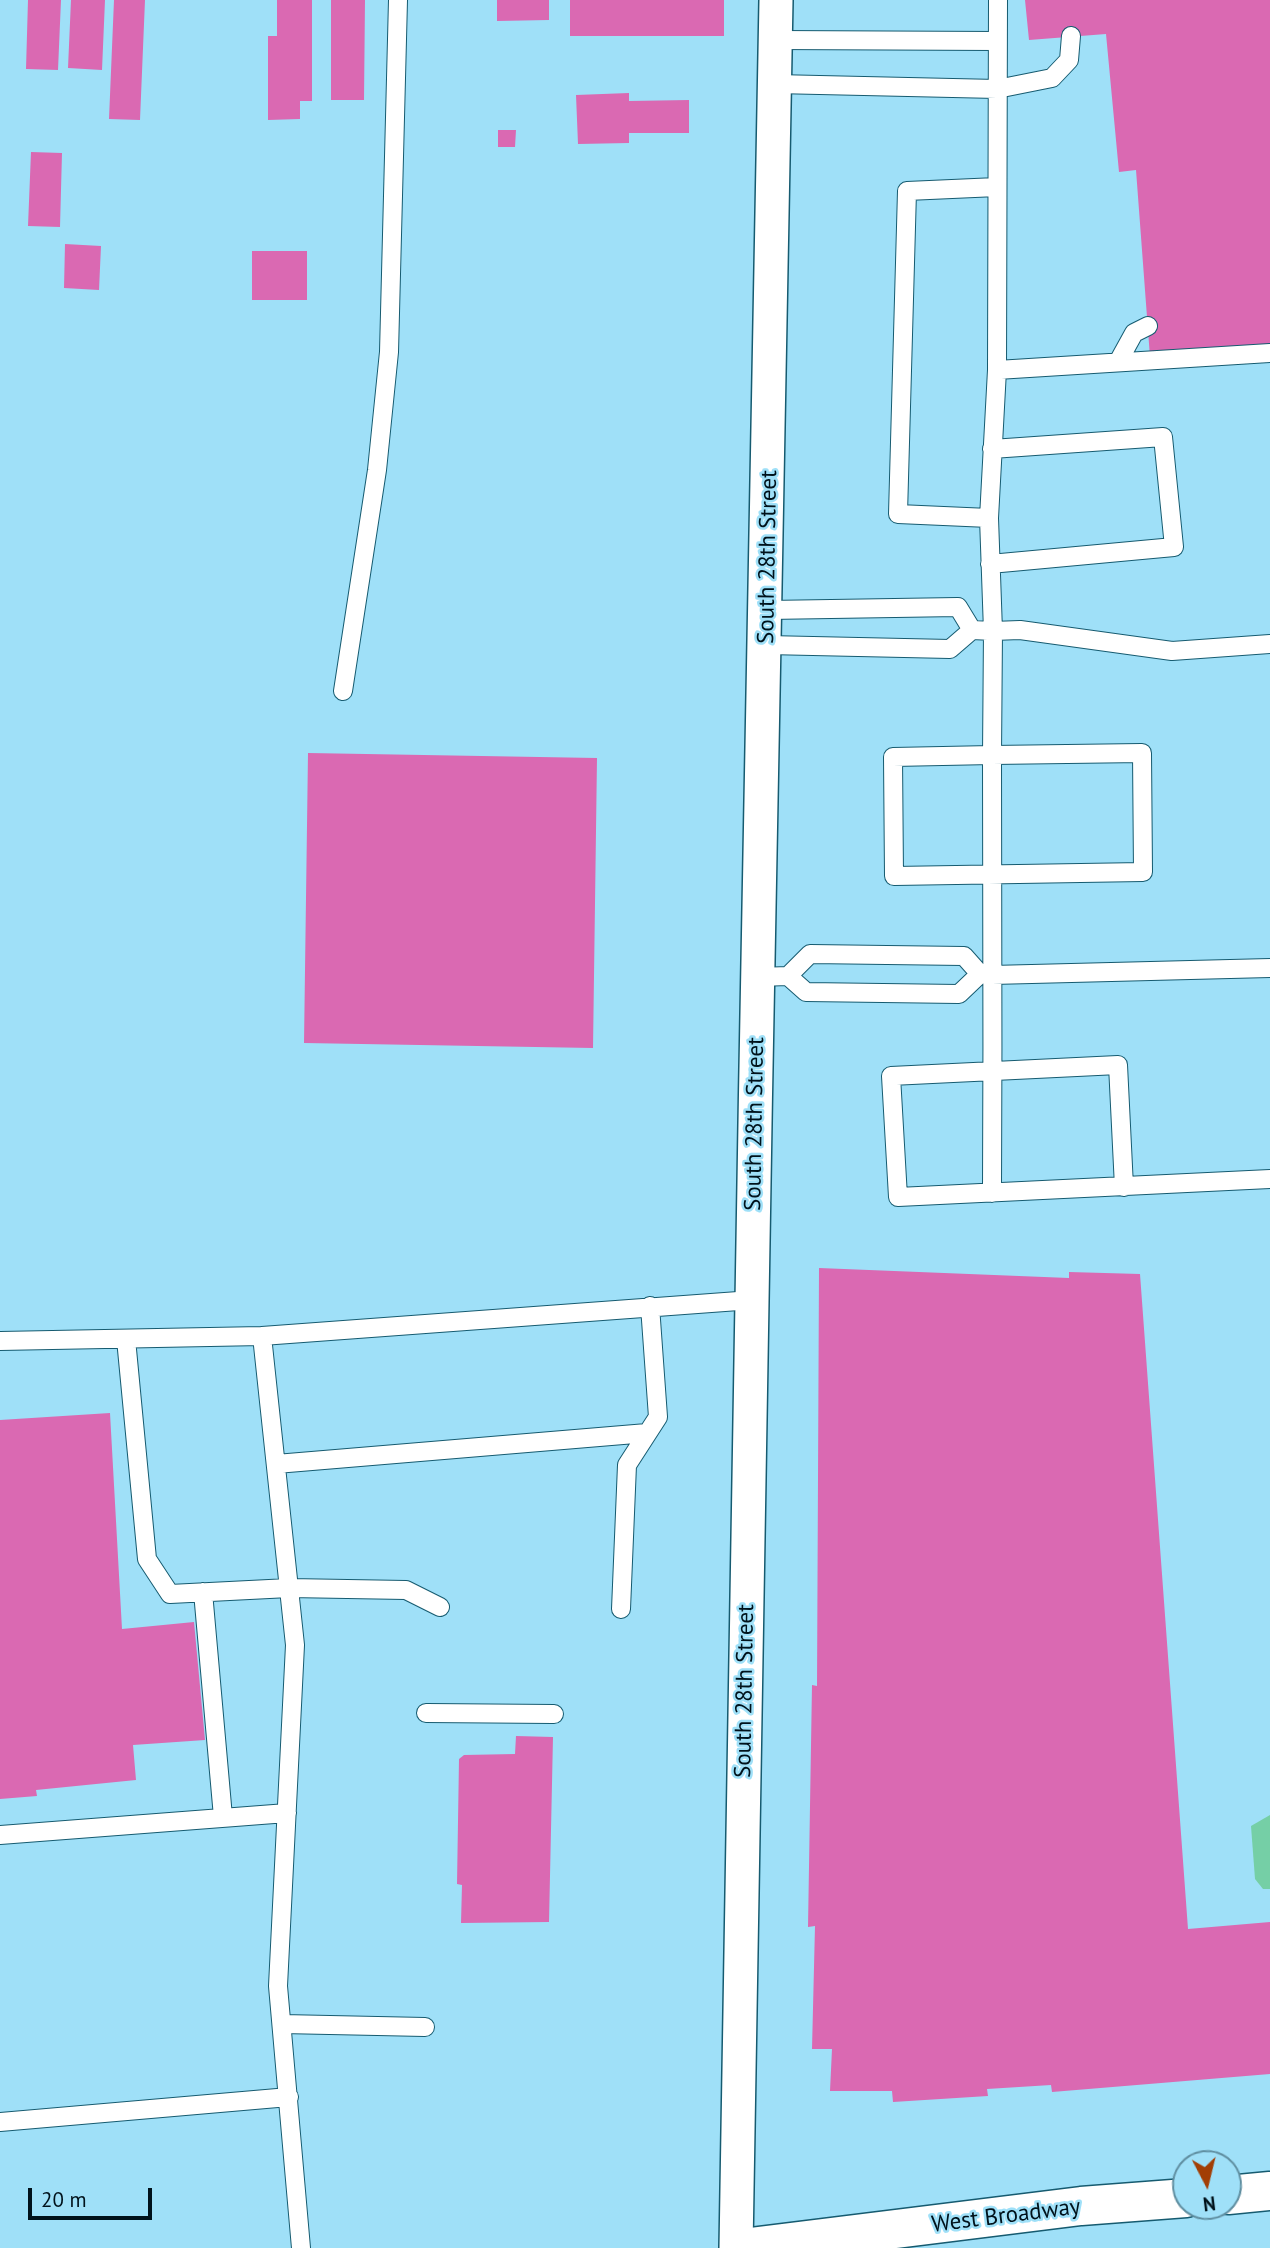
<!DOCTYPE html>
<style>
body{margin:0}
#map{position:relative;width:1270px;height:2248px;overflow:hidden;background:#9fe0f8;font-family:"PT Sans",sans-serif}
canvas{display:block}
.north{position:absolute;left:1172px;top:2150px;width:70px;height:70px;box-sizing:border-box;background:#9fe0f8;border:2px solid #5f8ea0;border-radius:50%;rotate:173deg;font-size:19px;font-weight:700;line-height:28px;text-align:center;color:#00121b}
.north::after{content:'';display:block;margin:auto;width:24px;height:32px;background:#a23e05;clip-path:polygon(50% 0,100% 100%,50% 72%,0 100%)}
.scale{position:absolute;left:28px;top:2188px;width:124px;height:32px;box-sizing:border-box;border:4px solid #00121b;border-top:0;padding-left:9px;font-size:21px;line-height:24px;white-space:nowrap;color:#00121b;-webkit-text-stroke:5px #9fe0f8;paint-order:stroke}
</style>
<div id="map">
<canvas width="1270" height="2248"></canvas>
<div class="north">N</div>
<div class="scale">20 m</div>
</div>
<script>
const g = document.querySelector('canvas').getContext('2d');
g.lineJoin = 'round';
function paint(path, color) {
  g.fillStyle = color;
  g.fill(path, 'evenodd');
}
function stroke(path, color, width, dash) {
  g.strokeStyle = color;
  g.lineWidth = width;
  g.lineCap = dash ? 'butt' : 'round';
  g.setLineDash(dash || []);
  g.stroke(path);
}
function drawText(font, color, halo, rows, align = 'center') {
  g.font = font + ' "PT Sans",sans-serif';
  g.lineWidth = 5;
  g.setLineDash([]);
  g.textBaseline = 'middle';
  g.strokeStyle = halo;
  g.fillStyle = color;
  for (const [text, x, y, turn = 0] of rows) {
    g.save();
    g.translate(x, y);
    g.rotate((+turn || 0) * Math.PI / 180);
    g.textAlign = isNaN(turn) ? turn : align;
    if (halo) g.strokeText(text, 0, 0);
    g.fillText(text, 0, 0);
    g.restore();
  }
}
paint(new Path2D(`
 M1270 1815V1889H1263L1255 1879 1251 1826Z`), '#75cfa6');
paint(new Path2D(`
 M28 0H61L58 70 26 69Z
 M71 0H105L102 70 68 68Z
 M114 0H145L140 120 109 119Z
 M277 0H312V101H300V119L268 120V36H277Z
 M331 0H365L364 100H331Z
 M497 0H549V20L497 21Z
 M570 0H724V36H570Z
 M1025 0H1270V346L1150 357 1136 170 1119 172 1106 34 1029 40Z
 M629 93V101L689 100V133H629V143L578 144 576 95Z
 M498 130H516L515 147H498Z
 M31 152 62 153 60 227 28 226Z
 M65 244 101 246 99 290 64 288Z
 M252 251H307V300H252Z
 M308 753 597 758 593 1048 304 1043Z
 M819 1268 1069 1278V1272L1140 1274 1188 1929 1270 1922V2074L1052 2092 1051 2085 987 2089 988 2096 893 2102 892 2091H830L832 2049H812L815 1926 808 1927 812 1685 817 1686Z
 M110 1413 122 1629 194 1622 205 1740 133 1745 136 1780 36 1790 37 1796 0 1799V1420Z
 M516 1736 553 1737 549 1922 461 1923 462 1885 457 1884 459 1759 464 1755 515 1754Z`), '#da69b2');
const service = new Path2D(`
 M998 0 997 370 989 518 993 631 1020 630 1172 651 1270 644
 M776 40 997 41
 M775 84 997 89 1052 78 1069 60 1071 36
 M1118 362 1134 333 1148 326
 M997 370 1270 353
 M989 518 898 514 907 191 997 187
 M990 564 1174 547 1163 437 992 449
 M768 610 958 607 972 630
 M767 645 950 649 972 630 993 631 992 755 893 757 894 876 1143 872 1142 753 992 755C992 901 993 1047 992 1193
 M343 691 377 470 389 352 398 0
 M788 976 806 992 959 994 980 974
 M758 977 788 976 810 954 964 956 980 974 992 975 1270 968
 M1124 1187 1118 1065 891 1076 898 1197 1270 1179
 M262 1336 295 1645 278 1986 301 2248
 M126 1339 147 1559 170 1594 289 1588 406 1590 440 1607
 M0 1341 262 1336 752 1300
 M276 1464 647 1433
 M203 1592 223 1817
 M621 1609 627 1465 658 1417 650 1306
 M426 1713 554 1714
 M0 1835 287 1813
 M282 2024 425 2027
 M0 2122 289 2097`);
const minor = new Path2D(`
 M736 2248C743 1499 766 749 776 0`);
const tertiary = new Path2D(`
 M1228 2195 1270 2191
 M742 2248 1081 2206 1186 2198`);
stroke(service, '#165b70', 20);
stroke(minor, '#165b70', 36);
stroke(tertiary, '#165b70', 41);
stroke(service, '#fff', 18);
stroke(minor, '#fff', 33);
stroke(tertiary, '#fff', 38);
drawText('23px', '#00121b', '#9fe0f8', [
 ["South 28th Street",768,557,-89],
 ["South 28th Street",755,1124,-89],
 ["South 28th Street",745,1691,-89],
 ["West Broadway",1006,2216,-7]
]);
</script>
